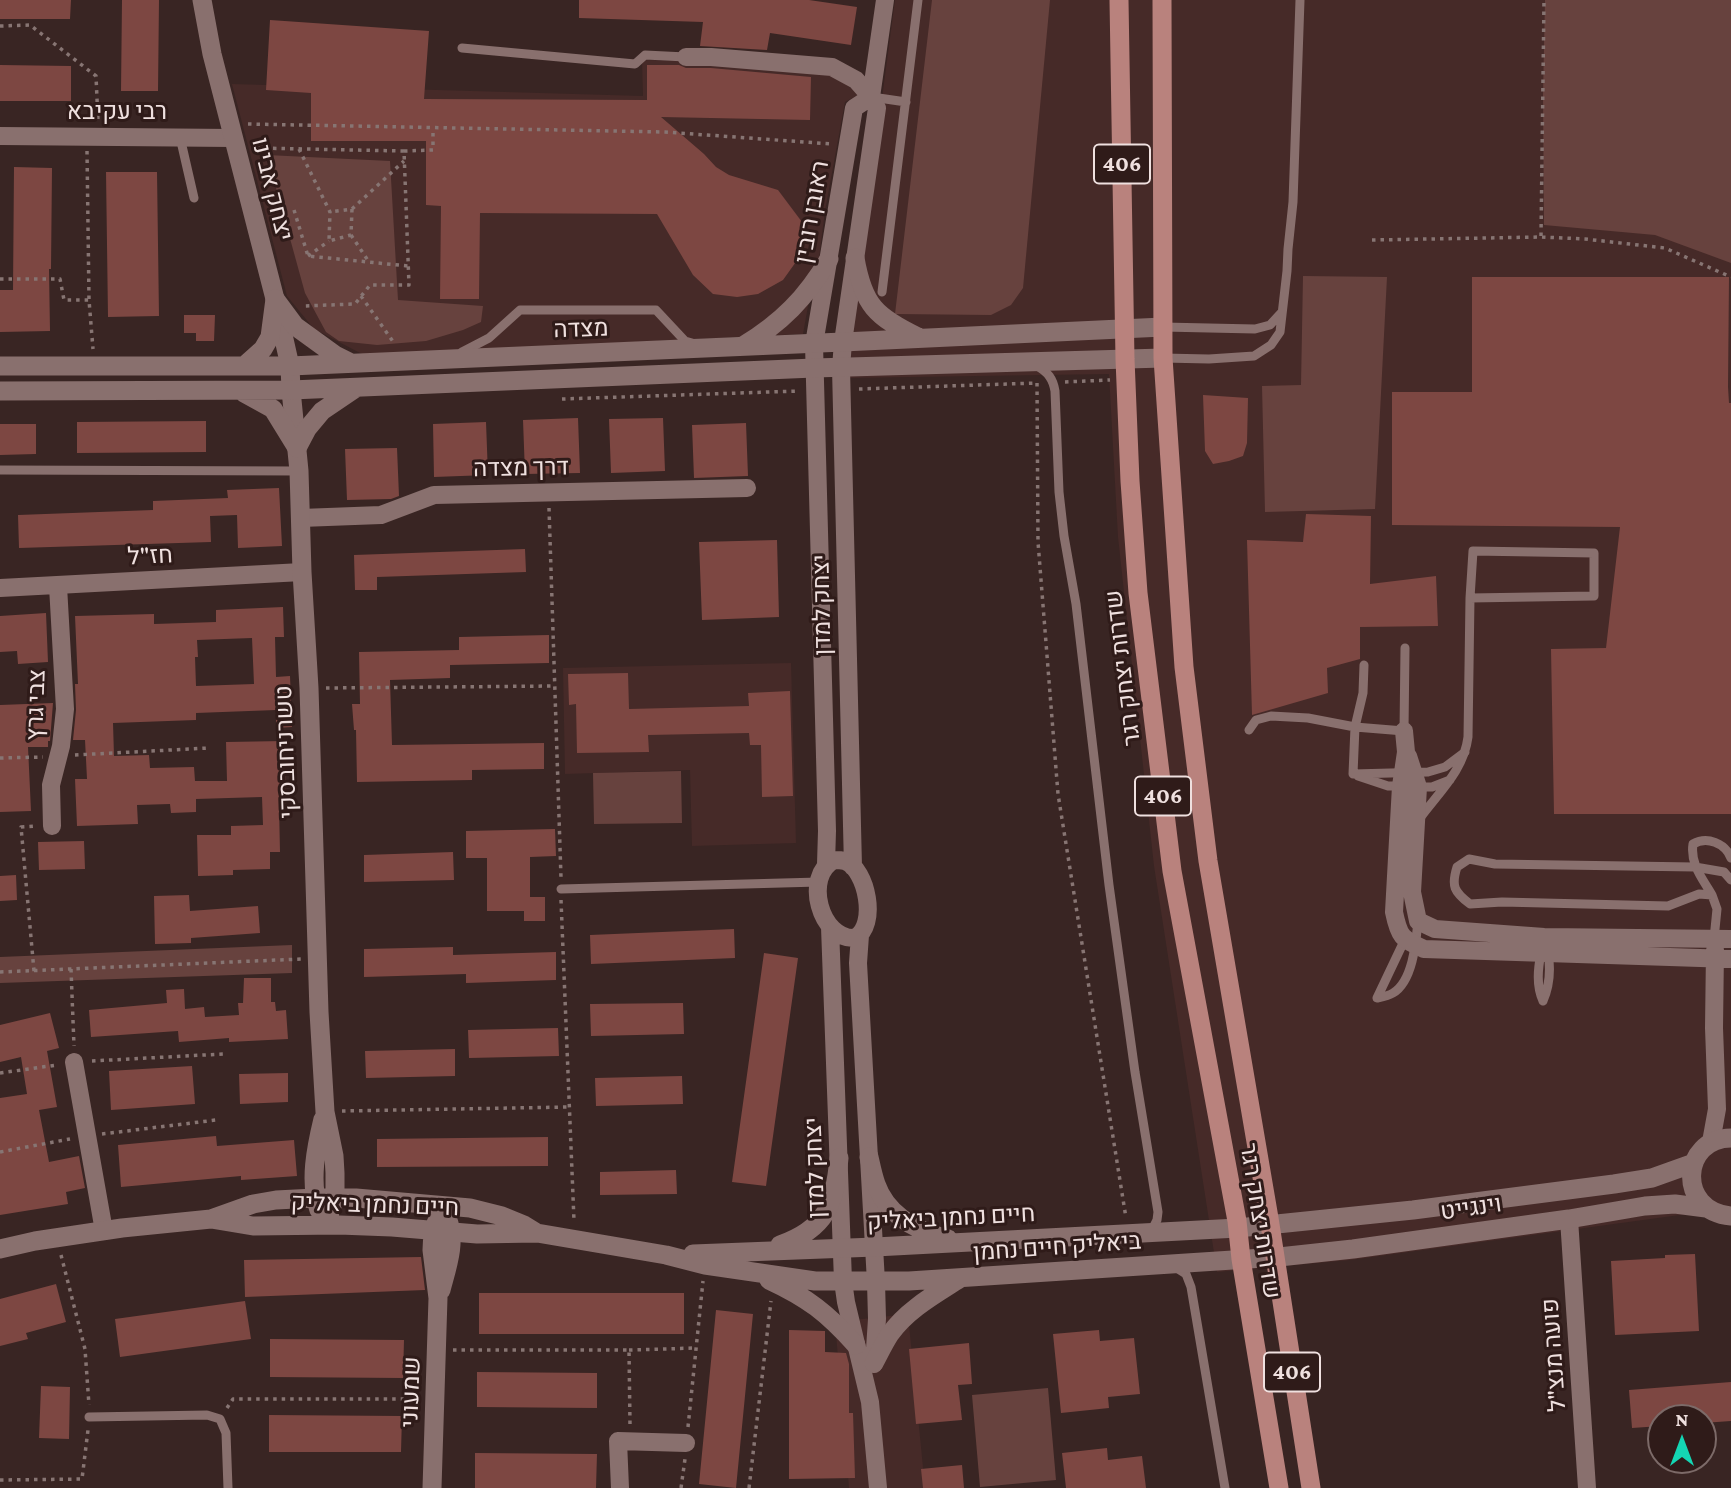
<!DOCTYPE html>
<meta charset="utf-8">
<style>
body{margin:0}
#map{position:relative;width:1731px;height:1488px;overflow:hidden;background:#392523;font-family:"Crimson Pro",serif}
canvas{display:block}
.north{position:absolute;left:1647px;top:1404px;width:70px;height:70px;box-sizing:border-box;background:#2f1b19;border:2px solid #7c6a68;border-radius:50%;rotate:0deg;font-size:19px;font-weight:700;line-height:28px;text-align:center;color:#efe0df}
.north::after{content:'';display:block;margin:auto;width:24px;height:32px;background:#14d5b3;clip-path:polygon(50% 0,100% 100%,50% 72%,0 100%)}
</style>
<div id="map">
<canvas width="1731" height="1488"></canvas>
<div class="north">N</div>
</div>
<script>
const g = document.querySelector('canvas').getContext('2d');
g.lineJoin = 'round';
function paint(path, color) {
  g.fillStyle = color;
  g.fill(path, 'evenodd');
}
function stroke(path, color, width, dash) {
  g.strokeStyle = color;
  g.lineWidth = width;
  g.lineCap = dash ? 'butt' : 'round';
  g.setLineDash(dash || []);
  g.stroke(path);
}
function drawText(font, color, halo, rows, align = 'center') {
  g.font = font + ' "Crimson Pro",Heebo,serif';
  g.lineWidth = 6;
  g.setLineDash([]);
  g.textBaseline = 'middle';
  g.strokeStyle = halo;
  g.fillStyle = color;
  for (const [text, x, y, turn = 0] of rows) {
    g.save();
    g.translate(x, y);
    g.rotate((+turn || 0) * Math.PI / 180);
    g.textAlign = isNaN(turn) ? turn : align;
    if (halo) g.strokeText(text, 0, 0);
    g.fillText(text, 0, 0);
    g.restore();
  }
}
paint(new Path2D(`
 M895 0H1731V1208L1350 1260 1217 1272 1154 866 1118 537 1109 374 845 378Z
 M642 60 732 61 833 76 860 94 845 102 825 211 819 258 816 261 803 334 364 355 314 329 287 296 232 84 643 96Z
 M791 663 796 843 692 846 690 770 565 774 563 668Z
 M908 1314 925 1488H849L835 1322Z`), '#462a28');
paint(new Path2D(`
 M932 0H1050L1023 288 1011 305 991 315 895 314Z
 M1545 0H1731V263L1655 235 1544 225 1543 95Z
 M267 155 390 161 398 300 483 306 481 322 463 330 426 341 377 345 339 341 326 332 305 293Z
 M1303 276 1387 277 1375 509 1265 512 1262 386 1301 385Z
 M681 771 682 823 594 824 593 773Z
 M292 945V973L0 983V957Z
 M1048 1388 1056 1480 980 1487 972 1395Z`), '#67423e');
paint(new Path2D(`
 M0 0H71L70 19H0Z
 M122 0H159L158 91H121Z
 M579 0H809L857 7 851 45 770 33 767 50 700 46 703 22 579 18Z
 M270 20 429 31 424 99 647 100V65H679L686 68H711L811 77 810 120 661 117 704 154 716 167 729 175 778 190 802 222 804 239 798 259 783 280 758 294 737 297 713 294 693 275 657 214 480 213 479 299H440L441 206 426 205V141H311V93L266 90Z
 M0 65 71 66V101H0Z
 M14 167 52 168 51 269H49L50 331 0 332V290H13Z
 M106 172H157L159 316 108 317Z
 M1472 277H1729L1728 387 1729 403H1731V814H1554L1551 649 1606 648 1620 527 1392 525V392H1472Z
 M184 315H215L214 341H196V333H184Z
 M1203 395 1248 398 1247 443 1243 456 1229 461 1213 464 1205 451Z
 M578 418 580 473 525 474 523 420Z
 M663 418 665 471 611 473 609 419Z
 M206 421V452L77 453V422Z
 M486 422 488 475 434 477 433 424Z
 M746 423 748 476 694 478 692 425Z
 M0 424H36V454L0 455Z
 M397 448 399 496 391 499 347 500 345 449Z
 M279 488 282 546 238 548 237 515 210 516 211 542 19 548 18 515 153 510V501L228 498 227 490Z
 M1306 514 1371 516 1370 584 1436 576 1438 626 1360 627V659L1327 668 1328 693 1252 715 1247 540 1303 542Z
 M777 540 779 617 702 620 699 542Z
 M525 549 526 572 377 577V590H355L354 555Z
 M283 607 284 637H275L276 677 290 676 292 727 276 728V710L196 713V720L113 723 114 756 149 755 150 768 194 767 195 781H227L226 742 284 741 286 805H279L280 852H270V869L233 870V875L198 876 197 835H231V826L263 825 262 797 196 799V812L171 813 170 804 137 805 138 824 77 826 75 779H87L85 740H73L76 710 75 684H78L75 616 154 614V624L216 622V610ZM252 638 254 684 196 686 195 657H198L197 640Z
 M46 613 48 662 18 664 17 651 0 652V616Z
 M549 635V663L450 665V678L390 680 392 745 544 743V769L472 770V780L357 782 356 730H354L352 704H360L359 652 459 650V637Z
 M628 673 629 709 749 706 748 693 790 691 793 796 762 797 761 745H750L749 733 648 735 649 752 577 753 576 704 569 705 568 674Z
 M53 703 50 741H48V747H28L31 811 0 812V705Z
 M555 829 556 856 530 857V897H545V921H524V911H487V858H466V831Z
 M84 841 85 869 39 870 38 842Z
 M453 852 454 880 364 882V855Z
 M16 875 17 900 0 901V876Z
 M189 895 190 911 258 906 260 933 191 938V943L155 944 154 896Z
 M734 929 735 958 591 964 590 935Z
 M453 947V955L556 952V980L466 983V974L364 977V949Z
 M764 953 798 958 766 1186 732 1182Z
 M244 978H271V1002H275L276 1011 286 1010 288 1039 229 1042V1038L179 1042 178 1031 91 1037 89 1010 167 1003 166 990 184 989 185 1009 204 1007 205 1017 239 1015 238 1003H243Z
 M683 1003 684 1034 591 1036 590 1004Z
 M50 1013 59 1048 47 1051 57 1107 39 1110 49 1162 79 1156 85 1188 66 1192 68 1204 0 1215V1098L27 1094 21 1057 0 1062V1025Z
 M558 1028 559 1056 469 1058 468 1030Z
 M455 1049V1076L366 1078 365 1051Z
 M192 1066 195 1104 111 1110 109 1071Z
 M288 1073V1102L240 1104 239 1074Z
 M682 1076 683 1104 596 1106 595 1078Z
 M216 1136 217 1146 294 1140 297 1176 241 1180V1176L121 1187 118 1145Z
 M548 1137V1166L377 1167V1139Z
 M676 1170 677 1194 600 1195V1172Z
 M1695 1254 1699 1331 1615 1335 1611 1261 1665 1258V1255Z
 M421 1257 425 1290 245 1297 244 1260Z
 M56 1284 66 1322 26 1333 28 1339 0 1346V1299Z
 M479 1293H684V1334H479Z
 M245 1301 251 1339 120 1357 115 1319Z
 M716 1310 753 1314 736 1488 699 1484Z
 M789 1330 825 1331V1352L846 1353 849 1364V1413H853L855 1478 789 1479Z
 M1099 1330 1100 1341 1134 1338 1140 1394 1108 1397 1109 1408 1061 1413 1053 1334Z
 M270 1339 404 1340 403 1378 270 1377Z
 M969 1343 972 1384 958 1385 962 1420 916 1424 909 1349Z
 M477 1372 597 1373V1408L477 1407Z
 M1731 1382V1421L1703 1423V1418H1661V1426L1632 1428 1629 1390Z
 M41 1386 70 1387 69 1439 39 1438Z
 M269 1415 402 1416 401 1452H269Z
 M1107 1448 1108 1460 1142 1456 1146 1488H1066L1062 1453Z
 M475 1453 597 1454 596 1488H475Z
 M962 1465 964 1488H923L921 1469Z`), '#7d4742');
stroke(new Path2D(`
 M0 26 30 25 96 76 98 121
 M248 124 665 132 832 144
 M256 148 404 151 409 285H370L355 304 303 306
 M299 149 330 212 329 241 351 235 352 209 330 212
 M87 151 89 300
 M404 151 433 150V129
 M352 209 404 161
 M294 210 308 256 408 266
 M351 235 369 262
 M1541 236 1544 0
 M1372 240 1541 237 1585 239 1665 248 1731 277
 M308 256 329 241
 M0 279H60L64 300H89L93 349
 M361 296 394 343
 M1065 382 1110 380
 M1037 383 1038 542 1058 794 1126 1218
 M859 389 1037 383
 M562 399 799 391
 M549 508 561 878
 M326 688 555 686
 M75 755 209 748
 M0 758 43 757
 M561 900 574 1221
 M71 969 74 1046
 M34 971 21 827 36 826
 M0 972 301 959
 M92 1061 223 1054
 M0 1073 57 1065
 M342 1111 570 1107
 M102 1134 216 1120
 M0 1152 70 1139
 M61 1255 85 1349 89 1405
 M453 1350H629L630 1425
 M629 1350 696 1348
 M227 1408 233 1399H417
 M688 1427 703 1281
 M0 1480 82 1479 88 1430
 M681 1488 685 1459
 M749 1488 771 1301`), '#877573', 3.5, [3.5, 5]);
stroke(new Path2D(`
 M462 48 635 64 645 55 686 57
 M872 97 906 102
 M180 137 194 198
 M882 292 918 0
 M1163 327 1255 329 1270 325 1282 312
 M462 352 489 338 520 310H656L685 341 692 343
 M1163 358 1209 359 1254 356 1271 345 1280 332 1287 271 1288 249 1293 202 1300 0
 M1037 366C1048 372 1053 379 1055 391L1059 492 1064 536 1076 604 1109 885 1135 1072 1158 1212 1157 1220 1151 1232
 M0 470 299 471
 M1249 730 1256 720 1271 716 1308 718 1355 727 1404 731 1405 648
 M1353 774 1428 772 1445 767 1465 752
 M1353 774 1355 727 1363 693 1364 665
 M1358 776 1388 786H1402
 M1416 787H1432L1450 780
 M1420 818C1439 792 1464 770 1468 737L1470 598 1473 551 1594 553V596L1470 598
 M561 889 819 882
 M1712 895C1702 878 1690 864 1693 844 1707 836 1725 843 1731 858
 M1714 939 1717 909 1712 895 1699 894 1668 906 1502 902 1470 904C1454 892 1451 886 1457 867L1469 859 1495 864 1695 867 1724 872 1731 880
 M1541 952C1538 969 1536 985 1543 1001
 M1377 998C1382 997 1388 996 1393 993 1413 981 1416 942 1418 921
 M1377 998 1406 937
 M1543 1001C1550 985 1551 970 1548 952
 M1175 1267 1186 1274 1191 1287 1225 1488
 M89 1417 207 1415 220 1419 226 1433 228 1488`), '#89706e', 9);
stroke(new Path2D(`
 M686 57H711L832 67 856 80 871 97 877 108 843 342 841 368 853 867
 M0 136 233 138
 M301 518 381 515 434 495 747 488
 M0 588 302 572
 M1404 731 1406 752 1401 786 1394 912C1399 937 1402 939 1424 949L1731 959
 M1408 756 1418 787 1412 892 1418 921 1435 929 1544 937 1731 939
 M52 826 51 785 61 746 65 709 58 586
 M834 860C838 860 841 860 845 861 867 869 878 926 855 938 820 940 803 876 834 860Z
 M826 864 827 831 814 344 854 108 871 97 885 0
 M830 927 843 1281 846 1302 870 1402 878 1488
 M860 935 858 963 876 1282 877 1319 874 1364
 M74 1062 104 1231
 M1711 1142 1717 1109 1714 1028 1715 950
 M1569 1219 1587 1488
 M620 1488 618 1441 686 1443`), '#89706e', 18);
stroke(new Path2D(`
 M202 0 212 54 275 299 290 366 291 390 299 471 302 572 309 688 319 1012 325 1112 334 1156 335 1173V1198L325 1225
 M1731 1138C1681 1138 1676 1211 1731 1216
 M869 1157C871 1166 873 1176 876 1184 887 1216 917 1231 948 1239
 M319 1210C309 1182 316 1148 323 1119
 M211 1219 253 1226 339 1225 392 1227 477 1234 537 1233 666 1255 705 1265 815 1281H909L1279 1257 1353 1249 1569 1219 1645 1206 1675 1204 1706 1208
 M780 1245C826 1229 835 1204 839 1158
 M0 1249 35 1241 122 1228 211 1219 253 1204 276 1200 315 1198H356L470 1208 502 1216 524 1225 537 1233
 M693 1254 875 1247 1238 1228 1413 1210 1614 1184 1652 1178 1694 1163
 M769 1280C808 1298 827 1313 856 1345
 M441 1290C447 1267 456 1243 448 1220
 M874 1363C879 1354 884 1343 890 1334 907 1310 934 1295 959 1279
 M432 1488 438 1298 432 1250 433 1230 438 1219`), '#89706e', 19);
stroke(new Path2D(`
 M855 258C863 305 876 317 918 337
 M275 299 295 326 335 355 351 363
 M743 346C781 323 806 298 829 259
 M0 366H290L843 342 1163 327
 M244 366 263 349 270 337 275 299
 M0 391 291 390 814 368 1163 358
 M244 393 273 409 297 448
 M297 448 307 429 322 411 356 388`), '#89706e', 19);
stroke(new Path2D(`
 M1119 0 1125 359 1130 481 1138 593 1172 871 1237 1221 1241 1259 1279 1488
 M1162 0 1163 358 1184 667 1208 861 1269 1218 1311 1488`), '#b9827d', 19);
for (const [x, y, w] of [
 [1122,164,56],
 [1163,796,56],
 [1292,1372,56]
]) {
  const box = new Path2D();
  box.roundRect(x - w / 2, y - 19.5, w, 39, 5);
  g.fillStyle = '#2f1b19';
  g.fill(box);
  stroke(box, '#efe0df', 2);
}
drawText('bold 23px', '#efe0df', null, [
 ["406",1122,164],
 ["406",1163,796],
 ["406",1292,1372]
]);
drawText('24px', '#efe0df', '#2f1b19', [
 ["רבי עקיבא",117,112],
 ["יצחק אבינו",272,189,76],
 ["ראובן רובין",812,212,-80],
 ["מצדה",581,329,-2],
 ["דרך מצדה",521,468,-1],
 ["חז\"ל",150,556,-3],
 ["יצחק למדן",822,605,-91],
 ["שדרות יצחק רגר",1123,668,-97],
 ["צבי גרץ",36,705,-88],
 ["טשרניחובסקי",286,752,-92],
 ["יצחק למדן",815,1168,-92],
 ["חיים נחמן ביאליק",375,1205,2],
 ["וינגייט",1471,1208,-8],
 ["חיים נחמן ביאליק",951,1218,-3],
 ["שדרות יצחק רגר",1260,1221,81],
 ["ביאליק חיים נחמן",1057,1247,-4],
 ["פועה מנצ\"ל",1554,1355,-94],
 ["שמעוני",411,1392,-88]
]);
</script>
